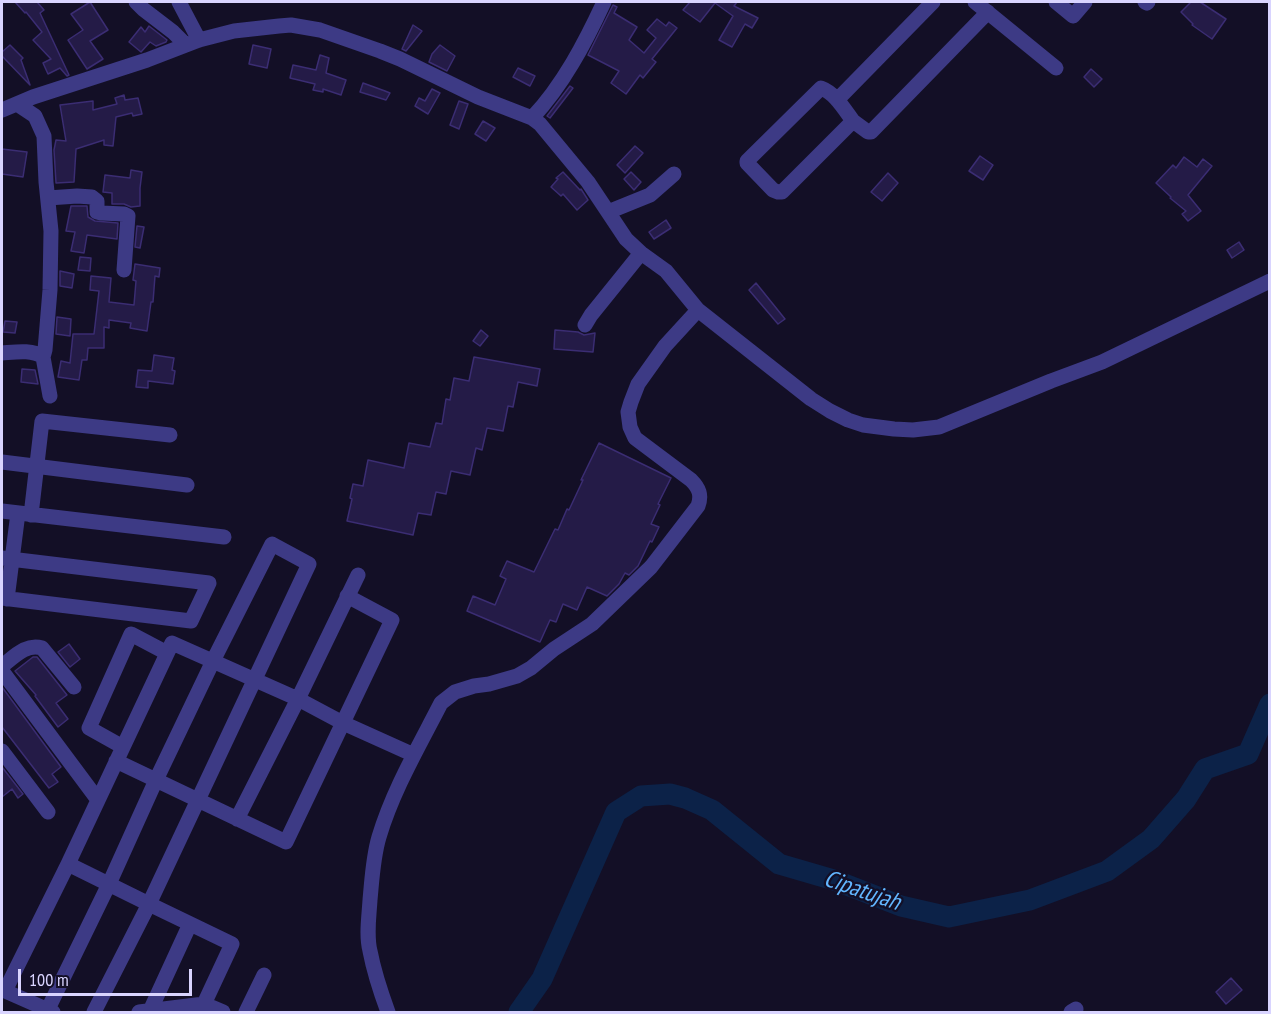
<!DOCTYPE html>
<style>
body{margin:0}
#map{position:relative;width:1271px;height:1014px;overflow:hidden;background:#130f26;font-family:"PT Sans Narrow",sans-serif}
canvas{display:block}
.frame{position:absolute;inset:0;border:3px solid #d9d4ff;pointer-events:none}
.scale{position:absolute;left:18px;top:969px;width:174px;height:27px;box-sizing:border-box;border:3px solid #d9d4ff;border-top:0;padding-left:8px;font-size:18px;line-height:21px;white-space:nowrap;color:#d9d4ff;-webkit-text-stroke:4px #130f26;paint-order:stroke}
</style>
<div id="map">
<canvas width="1271" height="1014"></canvas>
<div class="frame"></div>
<div class="scale">100 m</div>
</div>
<script>
const g = document.querySelector('canvas').getContext('2d');
g.lineJoin = 'round';
function stroke(path, color, width, dash) {
  g.strokeStyle = color;
  g.lineWidth = width;
  g.lineCap = dash ? 'butt' : 'round';
  g.setLineDash(dash || []);
  g.stroke(path);
}
function paint(path, color) {
  g.fillStyle = color;
  g.fill(path, 'evenodd');
}
function drawText(font, color, halo, rows, align = 'center') {
  g.font = font + ' "PT Sans Narrow",sans-serif';
  g.lineWidth = 4.5;
  g.setLineDash([]);
  g.textBaseline = 'middle';
  g.strokeStyle = halo;
  g.fillStyle = color;
  for (const [text, x, y, turn = 0] of rows) {
    g.save();
    g.translate(x, y);
    g.rotate((+turn || 0) * Math.PI / 180);
    g.textAlign = isNaN(turn) ? turn : align;
    if (halo) g.strokeText(text, 0, 0);
    g.fillText(text, 0, 0);
    g.restore();
  }
}
stroke(new Path2D(`
 M519 1012 542 979 616 812 641 796 670 794 685 798 712 810 779 864 834 880 901 906 949 917 1030 900 1107 871 1151 839 1186 799 1205 769 1248 754 1270 704`), '#0c2248', 21);
const building = new Path2D(`
 M15 2H37L44 10 40 13 69 75 67 76 60 68 48 74 43 63 51 59 33 40 42 32 26 12 25 13Z
 M90 2 108 30 90 41 103 59 87 69 68 40 83 30 71 14Z
 M690 2H737L734 6 758 18 752 28 745 24 732 47 719 40 733 16 715 3 700 22 683 10Z
 M1191 2H1200L1226 19 1212 39 1192 25 1193 24 1181 12Z
 M613 5 617 7 614 13 637 27 629 40 644 53 656 38 647 30 657 19 666 26 669 22 677 28 652 59 656 62 643 78 640 75 626 94 611 83 619 71 588 55Z
 M413 25 422 31 406 51 402 49Z
 M149 26 167 40 166 42 156 46 150 42 141 52 129 42 141 27 145 32Z
 M10 45 23 58 21 60 30 85 2 56V52Z
 M253 45 271 49 267 68 249 64Z
 M440 45 455 56 447 71 429 62 432 54Z
 M320 55 329 58 326 73 346 80 341 95 323 89V92L313 90 315 84 290 78 293 65 316 70Z
 M518 68 535 76 530 86 513 77Z
 M1091 69 1102 79 1094 87 1084 77Z
 M363 83 385 91 390 93 386 100 360 92Z
 M570 86 573 88 550 118 547 116Z
 M432 89 440 93 428 114 415 106 419 98 425 101Z
 M124 95 125 100 138 98 142 114 133 116 132 113 116 117 113 146 104 145V140L76 149 74 182 56 183 54 150 56 140 66 141 60 105 93 101V110L117 104 115 98Z
 M459 101 468 104 459 129 450 125Z
 M483 121 495 128 486 141 475 134Z
 M635 146 643 153 625 173 617 165Z
 M2 149 27 152 23 177 2 174Z
 M980 156 993 165 983 180 969 171Z
 M1184 157 1197 167 1203 159 1212 166 1188 195 1201 211 1188 221 1182 214 1186 211 1170 198 1171 197 1156 183 1173 165 1176 168Z
 M131 170 142 172 140 188V206L131 207 124 204H112V193L103 192 105 175 130 178Z
 M563 172 580 190 581 189 588 200 577 210 563 194 561 196 551 187 558 179 556 178Z
 M631 172 641 182 634 190 624 179Z
 M888 173 898 183 882 201 871 192Z
 M71 206H87L88 217 95 221 118 223 117 239 87 235 84 253 71 251 75 232 66 231Z
 M666 220 671 228 654 239 649 232Z
 M137 226 144 227 140 248 135 247Z
 M1239 242 1244 250 1232 258 1227 250Z
 M80 257 91 258 90 271 78 270Z
 M135 264 160 268 159 277 155 276 153 302H151L147 331 130 328 131 323 109 320V328L104 327V348H88L87 360H82L79 380 58 377 61 361 70 363 73 334H94L99 291 90 290 91 276 111 278 109 302 134 305 136 281 133 280Z
 M60 271 74 274 72 288 60 286Z
 M756 283 785 319 778 324 749 290Z
 M57 317 71 319 70 336 56 334Z
 M5 321 17 322 15 333 3 332Z
 M481 330 488 336 480 346 473 341Z
 M555 330 578 332 584 335 595 333 593 352 554 349Z
 M154 355 174 358 172 370 175 371 173 384 148 381V388L136 387 138 370 152 371Z
 M474 357 540 369 537 386 518 382 513 407 508 406 503 431 487 428 482 450 476 448 470 475 451 471 446 494 436 492 431 515 418 513 413 535 347 521 352 499 350 498 353 484 363 486 368 460 404 468 409 443 430 447 436 423 442 424 446 399 450 400 454 378 469 381Z
 M22 369 35 370 38 384 21 382Z
 M599 443 671 478 658 504 660 505 651 524 659 527 652 542 650 541 638 566 629 575 625 573 619 584 607 596 587 587 577 610 563 604 556 622 550 620 540 642 467 611 473 596 495 605 506 579 500 576 507 561 534 572 555 529 558 530 567 509 569 510 583 480H581Z
 M69 644 80 659 70 667 58 652Z
 M33 657H37L67 695 56 703 68 719 58 727 35 696 36 695 15 671Z
 M2 687 61 767 52 774 58 782 49 788 2 727Z
 M2 767 23 794 18 798 12 789 2 797Z
 M1231 978 1242 990 1226 1004 1216 992Z`);
paint(building, '#241b47');
stroke(building, '#3b2d73', 1.5);
stroke(new Path2D(`
 M136 2 143 9 173 32 186 45
 M179 2 199 40
 M975 2 1056 68
 M1056 2 1073 16 1085 2
 M1145 2 1147 3 1148 2
 M837 100 933 2
 M17 104 35 116 44 136 46 182 51 231 50 290 45 350 43 357
 M2 110 33 97 147 60 199 40 234 31 279 26 291 25 320 30 380 51 400 59 478 97 532 118 540 124 588 182 626 239 641 253 666 271 698 310 811 399 830 411 848 420 863 425 894 429 913 430 939 427 1051 381 1102 362 1270 281
 M532 118C563 85 585 43 604 2
 M853 121C844 109 835 93 821 88L747 161V163L773 190 778 192H782L853 121 868 132H871L988 12
 M48 198 77 196 92 197 97 201V212L101 213 124 214 128 216 124 270
 M608 212 650 195 674 174
 M585 325 591 315 641 253
 M2 353C15 352 32 349 43 357L50 396
 M2 462 187 485
 M2 511 224 537
 M31 515 42 421 170 435
 M2 558 209 583 191 621 2 598
 M7 599 18 513
 M2 666C14 657 26 643 42 648L74 687
 M2 671 98 800
 M123 747 89 728 131 634 167 653
 M2 751 48 812
 M116 761 286 842 392 620 347 596
 M237 819 298 699 358 575
 M68 864 149 904 232 944 204 1004
 M47 1011 109 884 156 780 213 661 272 544 309 564 149 904 94 1012
 M150 1011 190 924
 M53 1012 5 991 68 864 172 643 298 699 343 723 414 755
 M139 1012 204 1004 223 1012
 M246 1012 264 975
 M388 1012C381 993 374 972 370 951 366 935 369 917 370 900 372 879 373 857 379 837 393 790 419 746 441 703L455 692 474 686 489 684 517 676 531 668 554 649 592 624 651 567 698 506C702 495 699 488 691 480L635 438 630 427 628 412 631 402 638 384 665 346 698 310
 M1071 1012 1076 1009`), '#3d3a85', 15);
drawText('italic 24px', '#62b6ff', '#130f26', [
 ["Cipatujah",862,891,19]
]);
</script>
